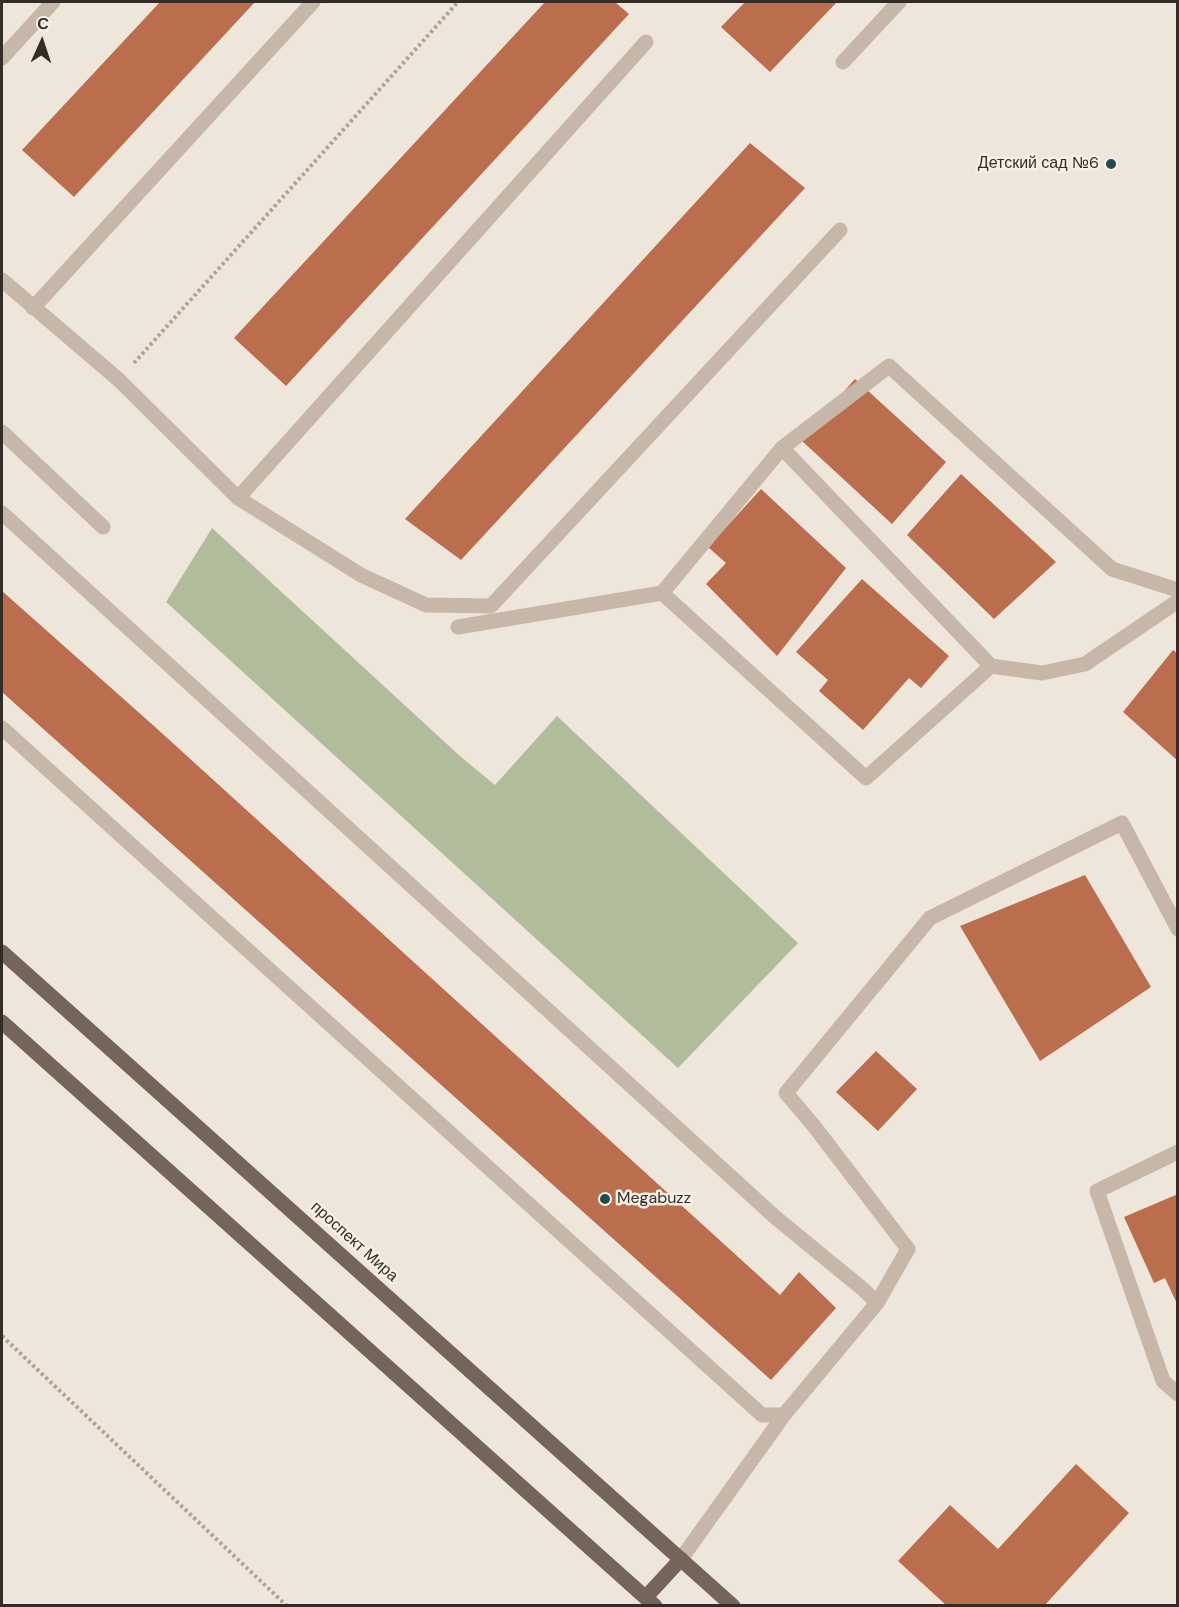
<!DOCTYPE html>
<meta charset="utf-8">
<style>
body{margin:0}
#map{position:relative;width:1179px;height:1607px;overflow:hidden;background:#efe6db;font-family:"DM Sans",sans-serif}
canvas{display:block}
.frame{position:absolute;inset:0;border:3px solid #332c27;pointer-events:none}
.north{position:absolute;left:12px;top:12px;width:60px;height:60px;-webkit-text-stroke:4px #f7f0e6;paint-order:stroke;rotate:3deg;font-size:16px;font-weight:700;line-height:24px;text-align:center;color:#332c27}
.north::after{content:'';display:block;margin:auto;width:21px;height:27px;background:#332c27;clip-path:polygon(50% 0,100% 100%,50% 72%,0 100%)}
</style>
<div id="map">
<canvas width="1179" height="1607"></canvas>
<div class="frame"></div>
<div class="north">С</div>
</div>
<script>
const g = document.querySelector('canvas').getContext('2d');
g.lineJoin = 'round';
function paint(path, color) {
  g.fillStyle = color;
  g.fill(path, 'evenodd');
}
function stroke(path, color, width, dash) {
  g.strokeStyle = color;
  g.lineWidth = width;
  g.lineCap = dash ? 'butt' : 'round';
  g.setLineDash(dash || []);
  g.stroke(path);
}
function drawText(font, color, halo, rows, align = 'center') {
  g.font = font + ' "DM Sans",sans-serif';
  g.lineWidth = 5;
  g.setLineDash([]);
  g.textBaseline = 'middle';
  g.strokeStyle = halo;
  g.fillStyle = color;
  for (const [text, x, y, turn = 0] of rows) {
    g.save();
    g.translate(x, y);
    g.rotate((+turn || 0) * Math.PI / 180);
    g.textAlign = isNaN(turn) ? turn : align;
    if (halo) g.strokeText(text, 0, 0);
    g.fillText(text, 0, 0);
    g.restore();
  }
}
paint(new Path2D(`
 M212 528 461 757 495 785 557 716 798 943 678 1068 166 602Z`), '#b0bc9c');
paint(new Path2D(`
 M160 2H255L74 197 22 150Z
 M545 2H615L629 14 286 386 234 338Z
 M745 2H837L770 72 721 27Z
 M750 143 805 188 461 560 405 519Z
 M855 379 946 462 892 524 801 440Z
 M961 474 1056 562 994 619 907 535Z
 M761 489 846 568 777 656 706 584 726 563 708 547Z
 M862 579 949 656 921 688 909 678 863 730 819 691 828 680 796 652Z
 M2 591 154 726 780 1295 799 1272 836 1308 771 1380 2 692Z
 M1173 650 1178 654V761L1123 712Z
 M1085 875 1151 987 1040 1061 960 926Z
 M876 1051 917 1089 878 1131 836 1092Z
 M1178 1194V1306L1165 1278 1154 1283 1124 1217Z
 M1076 1464 1129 1513 1044 1606H947L898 1561 950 1505 998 1549Z`), '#ba6e4d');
stroke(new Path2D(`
 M134 363 458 2
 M2 1336 287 1606`), '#b1a192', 4, [3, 3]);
stroke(new Path2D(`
 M2 58 53 2
 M843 62 899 2
 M2 280 119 380 238 498 361 575 426 605 491 606 840 230
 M33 308 313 2
 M2 432 103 527
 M782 448 991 666
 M238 498 646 42
 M2 513 775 1217 864 1290 877 1303 784 1415H762L2 728
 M662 593 866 778 991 666 1042 673 1085 664 1178 601
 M458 627 662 593 782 448 889 366 1112 569 1178 590
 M1178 1152 1097 1191 1163 1381 1178 1394
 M877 1303 908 1249 814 1126 786 1093 930 918 1122 823 1178 929
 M681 1559 784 1415`), '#c6b7a8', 15);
stroke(new Path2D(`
 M2 952 733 1606
 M2 1022 655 1606
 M646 1597 681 1559`), '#74645a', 15);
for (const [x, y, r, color] of [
 [1111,164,6,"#214b50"],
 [605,1199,6,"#214b50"]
]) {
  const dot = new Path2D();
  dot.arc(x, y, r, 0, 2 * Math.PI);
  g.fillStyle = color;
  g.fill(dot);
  stroke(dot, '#f7f0e6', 2);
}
drawText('16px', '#332c27', '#f7f0e6', [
 ["Детский сад №6",1099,164],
 ["Megabuzz",617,1199,"left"]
], 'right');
drawText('16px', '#332c27', '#f7f0e6', [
 ["проспект Мира",354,1242,42]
]);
</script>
